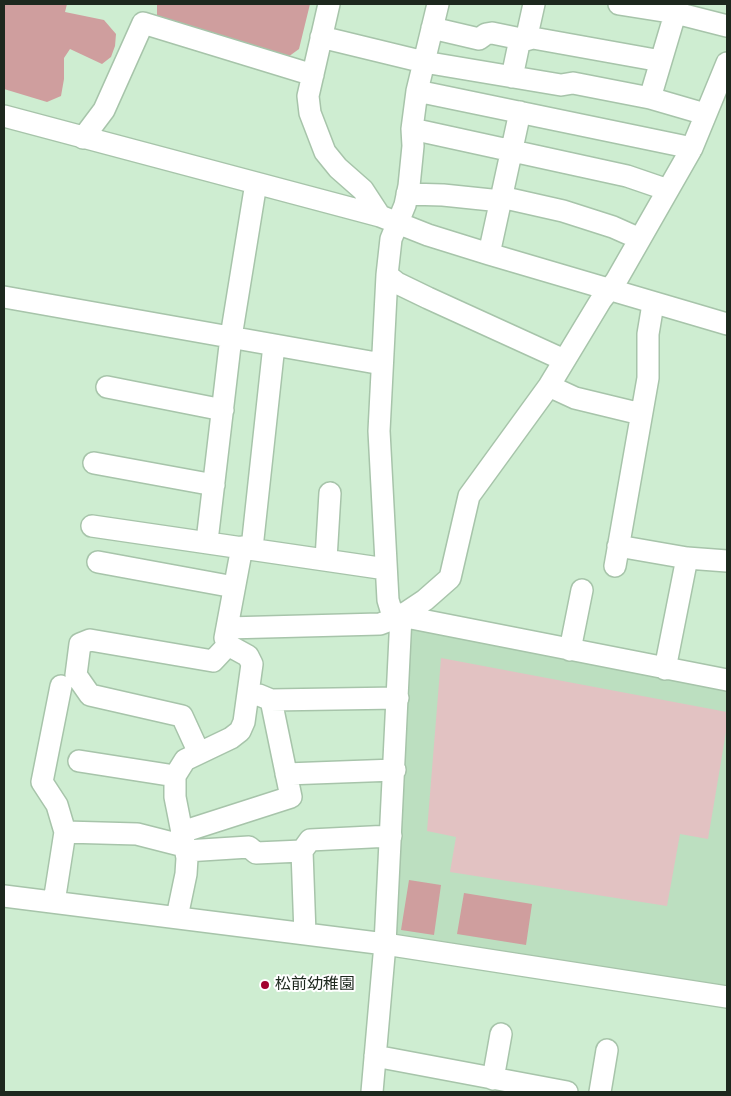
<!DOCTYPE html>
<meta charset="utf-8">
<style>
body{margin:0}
#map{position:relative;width:731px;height:1096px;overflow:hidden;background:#ceedd1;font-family:"Sofia Sans Condensed",sans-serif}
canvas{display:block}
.frame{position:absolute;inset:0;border:5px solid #1d281e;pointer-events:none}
</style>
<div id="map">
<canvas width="731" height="1096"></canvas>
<div class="frame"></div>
</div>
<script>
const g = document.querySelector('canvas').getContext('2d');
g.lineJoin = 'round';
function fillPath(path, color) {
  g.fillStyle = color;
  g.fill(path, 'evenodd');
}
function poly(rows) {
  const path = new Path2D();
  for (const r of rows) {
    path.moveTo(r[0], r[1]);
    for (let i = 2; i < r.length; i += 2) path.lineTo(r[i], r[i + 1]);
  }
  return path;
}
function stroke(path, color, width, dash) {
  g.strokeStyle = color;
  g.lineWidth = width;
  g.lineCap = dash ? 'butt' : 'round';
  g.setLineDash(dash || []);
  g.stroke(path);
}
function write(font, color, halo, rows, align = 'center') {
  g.font = font + ' "Sofia Sans Condensed","Noto Sans JP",sans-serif';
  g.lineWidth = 4;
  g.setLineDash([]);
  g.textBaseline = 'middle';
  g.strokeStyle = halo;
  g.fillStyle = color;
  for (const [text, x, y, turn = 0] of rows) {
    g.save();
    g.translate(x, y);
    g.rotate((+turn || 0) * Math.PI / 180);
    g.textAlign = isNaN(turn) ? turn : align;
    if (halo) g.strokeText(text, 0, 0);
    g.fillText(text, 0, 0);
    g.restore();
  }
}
const built = poly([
 [413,628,727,687,727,991,402,941,395,933,410,631]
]);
const green = poly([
 [441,658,727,712,727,726,708,839,680,834,667,906,450,872,456,837,427,831]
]);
const water = poly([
 [4,4,67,4,65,12,104,20,116,34,115,46,111,57,102,64,70,49,64,58,64,79,61,96,47,102,4,89],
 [157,4,310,4,299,49,288,57,165,23,157,16],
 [409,880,441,885,434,935,401,930],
 [464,893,532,904,526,945,457,934]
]);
const minor = poly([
 [329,4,308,96,310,113,325,152,338,168,363,190,380,216],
 [619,4,676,13,727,26],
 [432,28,479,39,486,34,492,33,526,40,533,38,661,61],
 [321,37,424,62,561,85,573,83,650,98,678,4],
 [526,40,534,4],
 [512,77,520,39],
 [417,91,692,148],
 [650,98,705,114],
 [4,116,380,216,428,235,489,254,727,324],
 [412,129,627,176,668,190],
 [83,138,104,110,143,23,313,75],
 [407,194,443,195,501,201],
 [501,197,563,211,613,227,640,239],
 [489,254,520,112],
 [387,275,397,283,428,298,564,360],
 [4,297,382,364],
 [549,386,575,398,641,414],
 [107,387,223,410],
 [94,463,214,485],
 [92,526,386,569],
 [207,541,231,337,256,183],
 [618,546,687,558,727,561],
 [252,548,274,345],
 [326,559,330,493],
 [98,562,234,587],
 [615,566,648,378,648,334,653,304],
 [401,616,391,610,388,600,379,431,387,275,391,239,405,205,409,186,413,146,412,129,417,91,438,4],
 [227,628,380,624,401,616,425,600,450,578,469,496,549,386,601,300,616,281,692,148,727,63],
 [570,650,582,590],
 [665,669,687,558],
 [259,695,271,700,398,698],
 [199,753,182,716,90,695,76,675,80,644,90,640,213,661,228,645],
 [79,761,175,776],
 [286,774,395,770],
 [65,832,137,834,184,846],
 [182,832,291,797,271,700],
 [186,851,249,847,256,853,302,851,305,934],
 [302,851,310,840,391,836],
 [4,896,385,944,727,997],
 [54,902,65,832,57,805,42,782,61,686],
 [177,917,186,874,187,858,175,797,175,776,185,760,231,738,240,731,244,722,252,664,248,656,228,645,225,638,242,547],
 [375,1056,567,1092],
 [493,1079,501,1034],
 [372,1092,385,944,401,616,727,680],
 [600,1092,607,1050]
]);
const markers = [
 [265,985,5,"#a2022e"]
];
const poiNames = [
 ["松前幼稚園",275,985]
];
fillPath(built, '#bcdfc0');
fillPath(green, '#e2c2c2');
fillPath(water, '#cf9e9e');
stroke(minor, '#a7c4aa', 24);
stroke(minor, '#fff', 21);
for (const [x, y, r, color] of markers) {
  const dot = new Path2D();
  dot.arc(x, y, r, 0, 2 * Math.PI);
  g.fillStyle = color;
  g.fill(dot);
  stroke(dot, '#fff', 2);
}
write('16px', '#1d281e', '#fff', poiNames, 'left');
</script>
